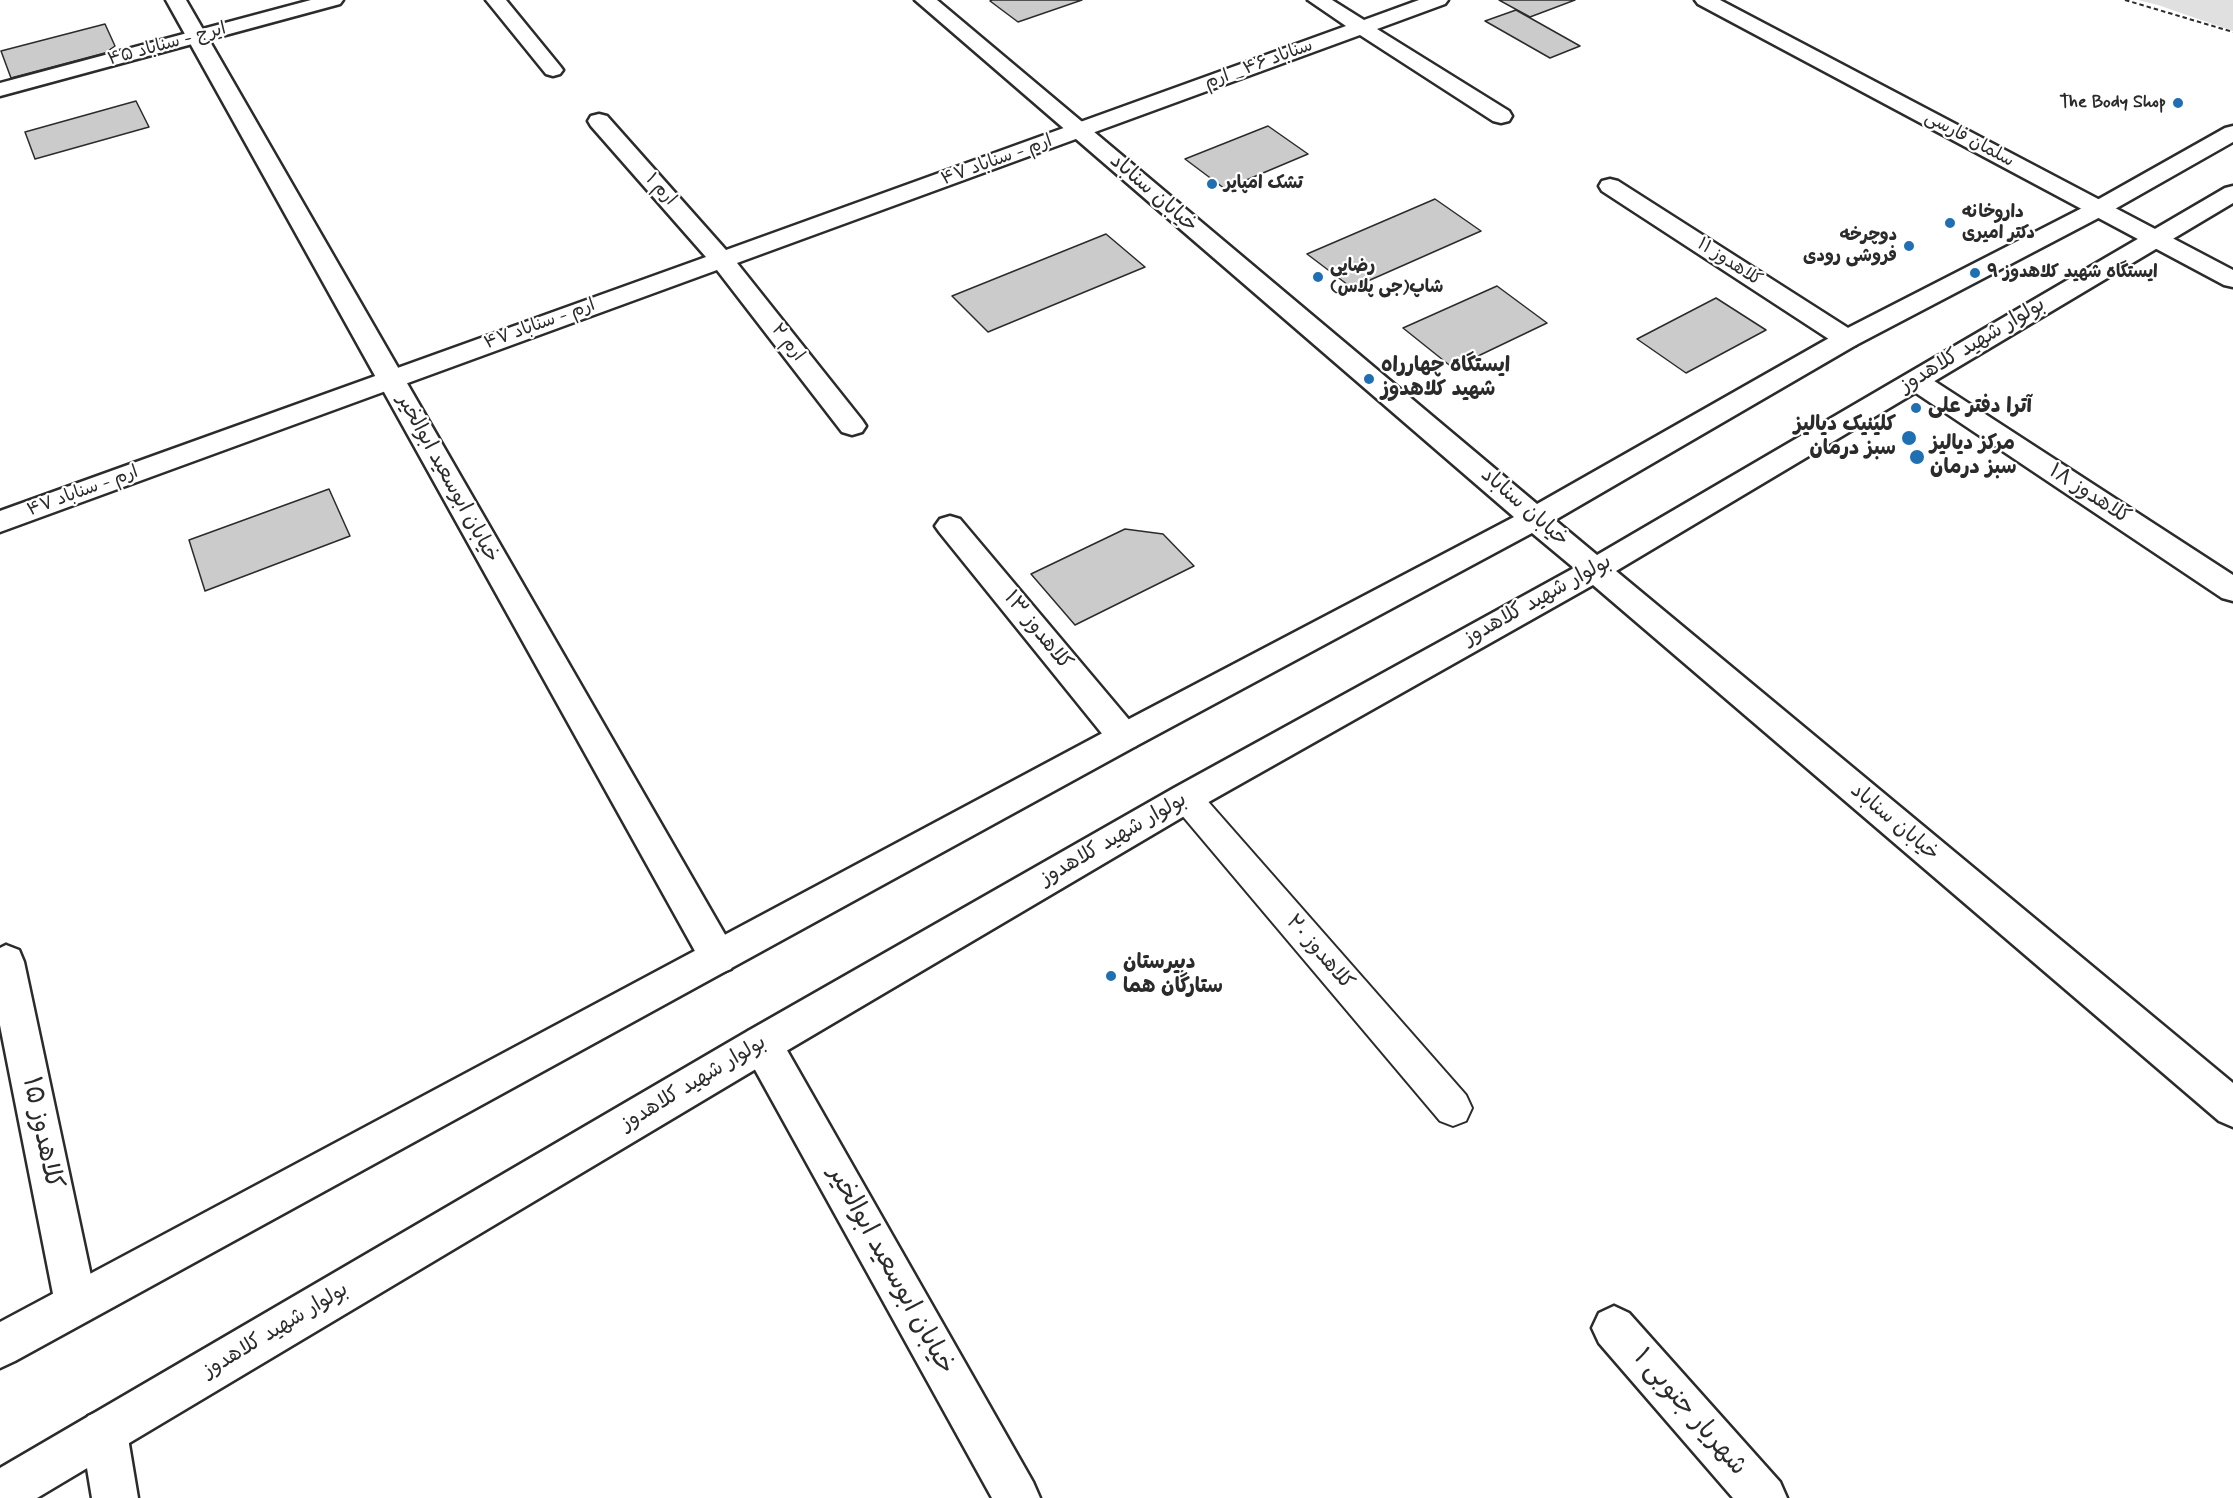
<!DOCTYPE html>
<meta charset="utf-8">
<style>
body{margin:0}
canvas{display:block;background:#fff}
</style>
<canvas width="2233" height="1498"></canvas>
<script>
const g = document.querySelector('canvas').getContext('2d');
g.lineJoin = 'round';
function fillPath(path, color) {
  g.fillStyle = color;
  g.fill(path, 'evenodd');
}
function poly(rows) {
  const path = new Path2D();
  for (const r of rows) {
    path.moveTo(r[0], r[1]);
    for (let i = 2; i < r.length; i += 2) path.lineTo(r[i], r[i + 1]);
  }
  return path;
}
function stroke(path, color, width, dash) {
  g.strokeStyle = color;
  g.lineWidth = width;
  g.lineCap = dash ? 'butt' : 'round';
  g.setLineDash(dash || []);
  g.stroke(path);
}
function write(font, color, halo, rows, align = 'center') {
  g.font = font + ' Mynerve,"Playpen Sans Arabic",sans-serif';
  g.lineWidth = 4.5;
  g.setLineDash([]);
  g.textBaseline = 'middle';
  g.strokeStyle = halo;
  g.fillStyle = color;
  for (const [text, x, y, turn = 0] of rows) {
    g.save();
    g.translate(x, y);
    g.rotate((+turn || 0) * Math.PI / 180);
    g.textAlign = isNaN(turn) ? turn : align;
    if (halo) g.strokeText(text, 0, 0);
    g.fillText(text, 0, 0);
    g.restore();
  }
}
const green = poly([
 [2138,0,2233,0,2233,31,2158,5]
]);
const building = poly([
 [992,0,1082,0,1018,22,990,1,992,0],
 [1499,0,1575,0,1530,17,1499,0],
 [1516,10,1580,46,1550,58,1485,21,1516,10],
 [105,24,115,46,105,53,11,78,1,51,105,24],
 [136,101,149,127,35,159,25,132,136,101],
 [1268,126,1308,154,1225,189,1185,159,1268,126],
 [1435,199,1481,231,1352,288,1307,254,1435,199],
 [1106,234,1145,267,988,332,952,296,1106,234],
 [1497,286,1547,323,1453,368,1403,328,1497,286],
 [1716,298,1766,330,1686,373,1637,339,1716,298],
 [329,489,350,536,205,591,189,540,329,489],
 [1125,529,1163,534,1194,566,1075,625,1031,574,1125,529]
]);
const path = poly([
 [2125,0,2233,32]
]);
const service = poly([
 [1186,785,1197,789,1466,1095,1472,1108,1466,1121,1453,1126,1440,1121,1175,807,1170,798,1175,789,1186,785]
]);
const minor = poly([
 [311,0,343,0,340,4,0,96,0,83,311,0],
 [486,0,506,0,560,66,563,70,560,74,553,76,546,74,486,0],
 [1308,0,1332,0,1364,20,1419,0,1448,0,1445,4,1377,29,1509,111,1512,116,1509,121,1501,123,1493,121,1360,35,737,263,862,420,866,426,862,432,852,435,842,432,717,270,0,532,0,511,706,257,591,126,588,121,591,116,599,114,607,116,726,250,1346,26,1308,0],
 [1610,179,1618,181,1856,333,1860,339,1856,345,1847,347,1838,345,1602,191,1599,186,1602,181,1610,179],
 [1916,372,1925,375,2233,575,2233,601,2222,598,1907,387,1903,381,1907,375,1916,372],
 [950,516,960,519,1136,728,1140,737,1136,746,1124,750,1112,746,940,533,935,526,940,519,950,516],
 [6,945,19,950,24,962,97,1304,91,1319,76,1325,61,1319,55,1304,0,1025,0,948,6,945],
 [1614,1306,1629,1313,1780,1482,1787,1498,1733,1498,1599,1343,1592,1328,1599,1313,1614,1306],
 [104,1409,120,1416,127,1432,138,1498,92,1498,81,1432,88,1416,104,1409]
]);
const tertiary = poly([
 [166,0,186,0,731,945,736,957,731,969,718,974,705,969,166,0],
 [1695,0,1720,0,2233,270,2233,287,2224,285,1698,4,1695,0],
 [762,1026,776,1031,1033,1482,1040,1498,992,1498,748,1057,743,1044,748,1031,762,1026]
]);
const secondary = poly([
 [915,0,937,0,1537,504,1838,333,2090,204,2225,128,2233,126,2233,142,2106,214,1856,345,1555,520,1597,555,2225,188,2233,186,2233,203,1616,571,2233,1083,2233,1127,2219,1121,1593,585,1198,808,776,1057,37,1498,0,1498,0,1468,748,1031,1174,788,1574,568,1532,533,1136,746,15,1361,0,1368,0,1322,1112,728,1514,517,915,0]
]);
const markers = [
 [2178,103,6,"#1f6fb2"],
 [1212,184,6,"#1f6fb2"],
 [1950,223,6,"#1f6fb2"],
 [1909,246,6,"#1f6fb2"],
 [1975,273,6,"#1f6fb2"],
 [1318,277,6,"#1f6fb2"],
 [1369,379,6,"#1f6fb2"],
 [1916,408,6,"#1f6fb2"],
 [1909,438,8,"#1f6fb2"],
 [1917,457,8,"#1f6fb2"],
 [1111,976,6,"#1f6fb2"]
];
const farStreetnames = [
 ["ایرج - سناباد ۴۵",167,45,-15],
 ["سناباد ۴۶_ ارم",1259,65,-20],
 ["سلمان فارسی",1969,140,28],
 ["ارم - سناباد ۴۷",997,161,-20],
 ["ارم ۱",660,190,48],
 ["کلاهدوز ۱۱",1729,263,33],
 ["ارم - سناباد ۴۷",540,325,-20],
 ["ارم ۲",787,343,52],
 ["ارم - سناباد ۴۷",83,492,-20]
];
const farPoinames = [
 ["The Body Shop",2166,103,"right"],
 ["تشک امپایر",1224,184],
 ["داروخانه",1962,213],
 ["دکتر امیرى",1962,234],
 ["دوچرخه",1897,236,"right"],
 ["فروشی رودی",1897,257,"right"],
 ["رضایی",1330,267],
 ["شاپ(جی پلاس)",1330,288],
 ["ایستگاه شهید کلاهدوز ۹",1987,273]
];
const streetNames = [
 ["خیابان سناباد",1153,194,41],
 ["بولوار شهید کلاهدوز",1973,346,-31],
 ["خیابان ابوسعید ابوالخیر",447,479,61],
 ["کلاهدوز ۱۸",2089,495,33],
 ["خیابان سناباد",1524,508,41],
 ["بولوار شهید کلاهدوز",1538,601,-29],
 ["کلاهدوز ۱۳",1037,631,51],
 ["خیابان سناباد",1894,823,40],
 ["بولوار شهید کلاهدوز",1114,840,-30],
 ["کلاهدوز ۲۰",1319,953,49],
 ["بولوار شهید کلاهدوز",694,1084,-31],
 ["بولوار شهید کلاهدوز",276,1331,-31]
];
const poiNames = [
 ["ایستگاه چهارراه",1381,367],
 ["شهید کلاهدوز",1381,391],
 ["آترا دفتر علی",1928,408],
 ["کلینیک دیالیز",1896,426,"right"],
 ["سبز درمان",1896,450,"right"],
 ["مرکز دیالیز",1930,445],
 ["سبز درمان",1930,469],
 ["دبیرستان",1123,964],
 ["ستارگان هما",1123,988]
];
const nearStreetnames = [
 ["کلاهدوز ۱۵",41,1133,78],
 ["خیابان ابوسعید ابوالخیر",890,1271,61],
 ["شهریار جنوبی ۱",1689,1413,49]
];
fillPath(green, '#e0e0e0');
fillPath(building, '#cbcbcb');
stroke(building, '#2b2b2b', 1.5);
stroke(service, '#2b2b2b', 4);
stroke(minor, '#2b2b2b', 5);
stroke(tertiary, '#2b2b2b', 5);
stroke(secondary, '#2b2b2b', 5);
stroke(path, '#2b2b2b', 2, [4.5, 3]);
fillPath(service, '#fff');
fillPath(minor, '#fff');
fillPath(tertiary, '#fff');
fillPath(secondary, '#fff');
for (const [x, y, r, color] of markers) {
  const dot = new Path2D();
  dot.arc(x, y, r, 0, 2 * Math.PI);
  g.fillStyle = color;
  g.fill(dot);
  stroke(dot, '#fff', 2);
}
write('18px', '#2b2b2b', '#fff', farStreetnames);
write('bold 18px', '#2b2b2b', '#fff', farPoinames, 'left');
write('21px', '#2b2b2b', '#fff', streetNames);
write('bold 21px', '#2b2b2b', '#fff', poiNames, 'left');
write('26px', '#2b2b2b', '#fff', nearStreetnames);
</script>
